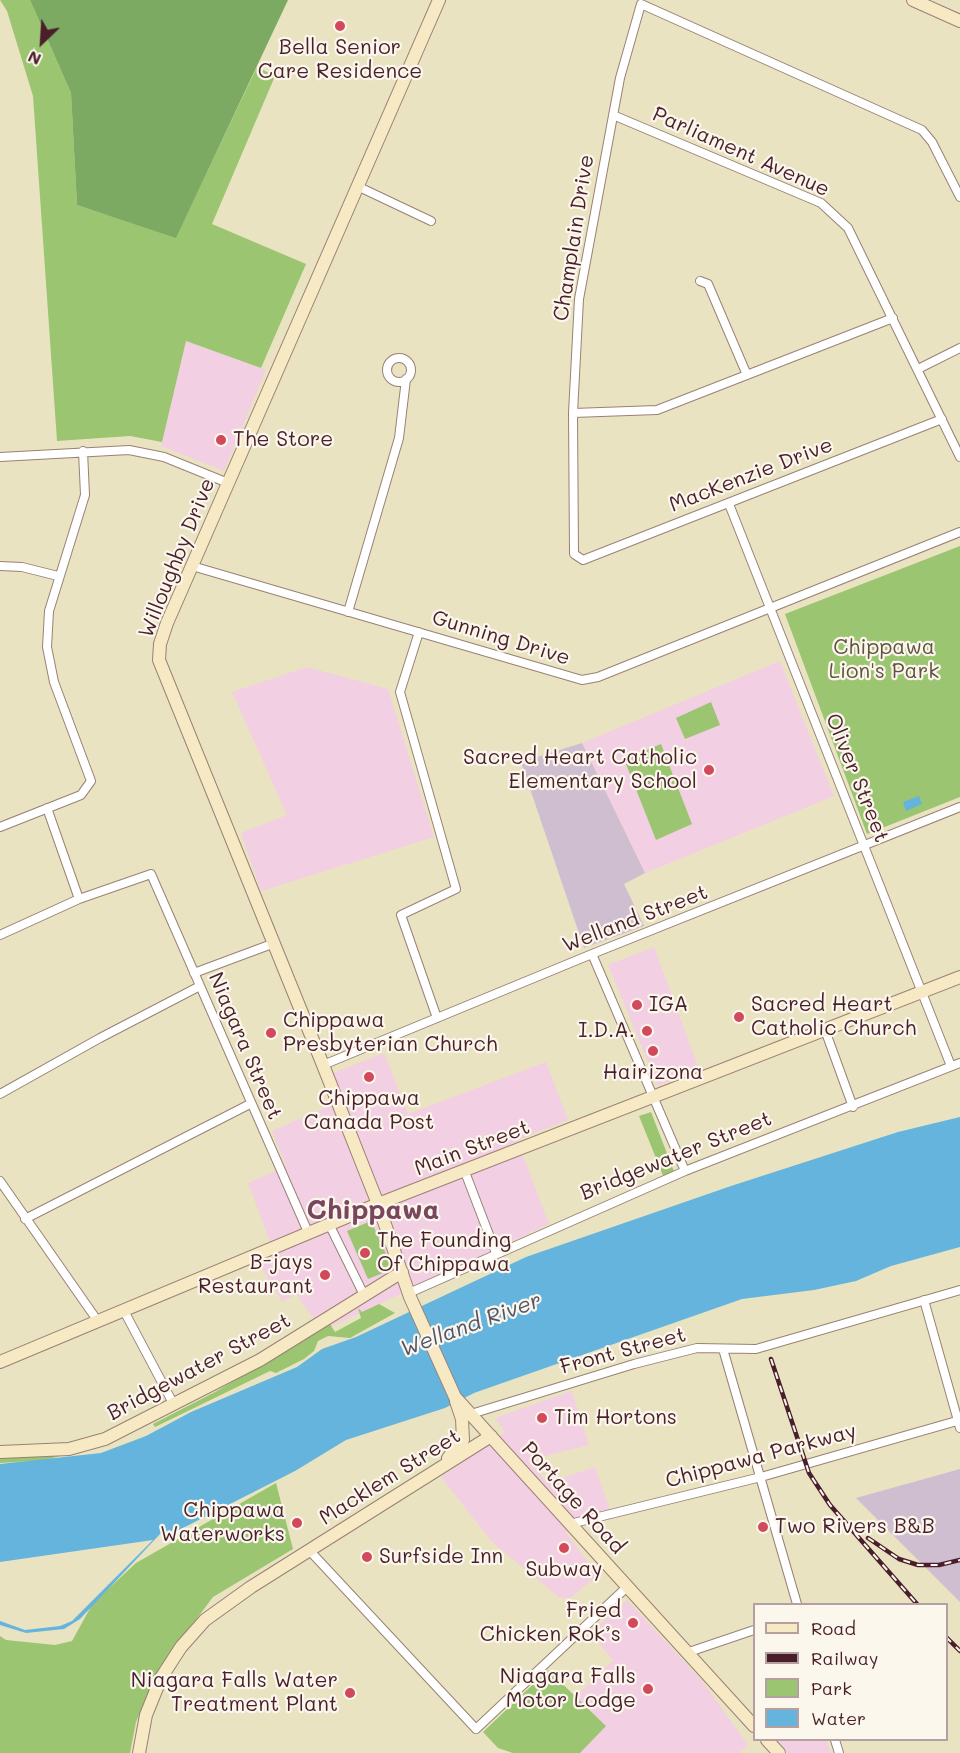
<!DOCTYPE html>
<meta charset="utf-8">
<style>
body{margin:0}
#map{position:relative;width:960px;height:1753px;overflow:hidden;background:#e9e3c2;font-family:Mali,sans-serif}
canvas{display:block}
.legend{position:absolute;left:753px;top:1603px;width:195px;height:138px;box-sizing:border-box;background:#fbf7ec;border:2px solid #b4a19f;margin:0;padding:8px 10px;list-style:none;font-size:18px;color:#4a1f2b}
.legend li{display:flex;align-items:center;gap:12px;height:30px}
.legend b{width:30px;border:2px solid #b4a19f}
.north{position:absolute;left:12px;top:12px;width:60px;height:60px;-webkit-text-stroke:4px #fbf7ec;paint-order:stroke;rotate:205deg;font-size:16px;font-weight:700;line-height:24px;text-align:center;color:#4a1f2b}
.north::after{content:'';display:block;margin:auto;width:21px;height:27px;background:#4a1f2b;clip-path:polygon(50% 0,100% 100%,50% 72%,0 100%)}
</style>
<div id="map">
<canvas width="960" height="1753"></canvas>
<ul class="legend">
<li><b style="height:8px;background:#f6e9c3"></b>Road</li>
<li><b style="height:8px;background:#4a1f2b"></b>Railway</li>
<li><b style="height:16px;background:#9bc571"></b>Park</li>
<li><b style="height:16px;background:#64b4de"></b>Water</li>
</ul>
<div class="north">N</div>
</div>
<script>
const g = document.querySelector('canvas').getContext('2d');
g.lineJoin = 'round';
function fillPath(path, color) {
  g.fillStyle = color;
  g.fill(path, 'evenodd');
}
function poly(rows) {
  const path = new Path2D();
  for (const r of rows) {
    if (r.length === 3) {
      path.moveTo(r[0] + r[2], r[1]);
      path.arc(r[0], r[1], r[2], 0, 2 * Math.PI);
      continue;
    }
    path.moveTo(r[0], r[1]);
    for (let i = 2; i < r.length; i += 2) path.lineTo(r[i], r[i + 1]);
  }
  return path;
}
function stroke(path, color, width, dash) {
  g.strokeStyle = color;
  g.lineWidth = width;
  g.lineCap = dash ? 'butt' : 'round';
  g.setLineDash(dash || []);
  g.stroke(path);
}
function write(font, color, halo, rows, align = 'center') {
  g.font = font + ' Mali,sans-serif';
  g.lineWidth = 4.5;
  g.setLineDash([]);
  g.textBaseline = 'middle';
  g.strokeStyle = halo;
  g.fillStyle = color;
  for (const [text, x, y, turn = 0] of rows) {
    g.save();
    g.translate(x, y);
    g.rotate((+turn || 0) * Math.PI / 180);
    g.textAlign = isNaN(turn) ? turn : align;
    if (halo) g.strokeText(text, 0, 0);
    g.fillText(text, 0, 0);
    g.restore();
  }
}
const built = poly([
 [186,341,266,370,224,471,161,446],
 [780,661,834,796,645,873,582,743],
 [307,667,388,689,434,837,261,891,241,833,287,815,232,692],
 [654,947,699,1069,658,1086,608,965],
 [384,1053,408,1114,546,1062,568,1120,517,1140,549,1224,322,1331,296,1294,282,1302,260,1265,275,1255,248,1183,286,1166,272,1131,344,1100,331,1074],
 [572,1391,589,1445,529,1460,547,1483,595,1467,611,1514,580,1521,566,1533,598,1575,570,1598,560,1598,493,1543,441,1477,505,1432,495,1418],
 [627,1600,702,1681,748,1745,739,1753,577,1753,602,1723,576,1697,613,1660,590,1633],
 [776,1740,826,1740,831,1753,787,1753]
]);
const industrial = poly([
 [582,743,645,873,624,884,644,926,584,948,521,762],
 [960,1469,960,1602,856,1498]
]);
const green = poly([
 [0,0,30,0,71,93,77,205,176,237,257,67,275,76,212,224,306,264,261,368,186,341,162,442,130,436,57,441,33,96,7,11],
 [960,546,960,797,867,834,785,614],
 [711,702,720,725,685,739,676,718],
 [661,744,692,824,656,840,624,759],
 [651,1112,675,1174,664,1178,639,1116],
 [371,1221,393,1269,368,1279,347,1231],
 [379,1304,395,1313,350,1338,328,1336,318,1341,314,1351,304,1359,276,1373,270,1371,155,1427,153,1424,215,1392,330,1324,335,1332,361,1318,358,1308,362,1312],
 [59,1456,47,1460,0,1463,0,1458],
 [276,1483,293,1549,213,1597,159,1669,136,1722,130,1753,0,1753,0,1636,6,1640,55,1645,72,1641,93,1603,136,1563],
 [548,1670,606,1726,580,1753,513,1753,498,1748,483,1732]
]);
const forest = poly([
 [30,0,288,0,176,238,77,205,71,93]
]);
const water = poly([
 [919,796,922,804,906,811,903,802],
 [960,1117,960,1247,891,1266,856,1281,814,1290,742,1299,474,1393,445,1408,346,1440,295,1471,177,1531,162,1532,80,1619,64,1629,26,1633,0,1625,0,1621,25,1630,60,1626,72,1621,153,1540,0,1562,0,1464,101,1453,146,1436,191,1412,297,1367,322,1349,356,1337,526,1257,731,1186,898,1132]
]);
const street = poly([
 [613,115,821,203,848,228,960,457],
 [357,186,431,221],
 [700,281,708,284,747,375],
 [399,370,12],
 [918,369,960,348],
 [573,413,657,410,893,318],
 [942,419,583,560,574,554,573,413,579,299,620,78,641,4,922,130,932,142,960,197],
 [0,457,129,450,164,457,228,483],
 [729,504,951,1066],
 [0,566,22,567,58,576],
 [192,566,582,680,598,677,960,532],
 [348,612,399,438,406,379],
 [419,632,400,692,456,889,401,915,437,1018],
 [47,808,79,899],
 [0,827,81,795,91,781,54,682,47,647,49,611,85,495,83,451],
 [0,935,79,899,151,874,308,1232],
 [592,954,685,1171],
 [194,973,272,944],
 [825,1030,853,1107],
 [323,1065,592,954,960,807],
 [0,1094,100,1038,200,986],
 [465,1172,496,1253],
 [0,1181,97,1320],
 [25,1219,250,1104],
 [329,1224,364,1295],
 [409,1293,685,1171,960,1063],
 [924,1300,960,1428],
 [123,1309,174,1405],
 [723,1349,797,1604],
 [471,1414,634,1364,697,1348,756,1349,960,1290],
 [570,1524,761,1477,960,1420],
 [309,1550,476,1729,628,1586],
 [689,1652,754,1630],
 [835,1740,839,1753]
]);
const secondary = poly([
 [439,0,167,623,160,644,159,660,323,1065,378,1204,410,1297,455,1397,754,1726],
 [913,0,960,21],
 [0,1362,378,1204,960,977],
 [0,1452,69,1449,105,1439,260,1360,402,1272],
 [448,1458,463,1440,462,1419,456,1401],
 [767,1740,779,1753],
 [139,1753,146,1715,161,1678,181,1647,205,1620,251,1587,491,1436]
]);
const rail = poly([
 [771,1359,809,1473,830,1505,917,1604],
 [868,1538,899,1559,918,1565,939,1565,960,1560],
 [946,1637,960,1651]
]);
const markers = [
 [340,26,6,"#d1495b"],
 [221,440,6,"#d1495b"],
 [709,770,6,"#d1495b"],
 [637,1005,6,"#d1495b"],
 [739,1017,6,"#d1495b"],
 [647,1031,6,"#d1495b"],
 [271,1033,6,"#d1495b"],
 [653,1051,6,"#d1495b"],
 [369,1077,6,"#d1495b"],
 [365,1253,6,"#d1495b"],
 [325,1275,6,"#d1495b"],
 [542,1418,6,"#d1495b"],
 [297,1523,6,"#d1495b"],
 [763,1527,6,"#d1495b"],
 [564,1548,6,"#d1495b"],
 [367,1557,6,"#d1495b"],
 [633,1623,6,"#d1495b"],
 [648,1689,6,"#d1495b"],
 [350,1693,6,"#d1495b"]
];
const poiNames = [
 ["Bella Senior",340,48,"center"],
 ["Care Residence",340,72,"center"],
 ["The Store",233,440],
 ["Sacred Heart Catholic",697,758,"right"],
 ["Elementary School",697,782,"right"],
 ["IGA",649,1005],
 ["Sacred Heart",751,1005],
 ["Catholic Church",751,1029],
 ["Chippawa",283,1021],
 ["Presbyterian Church",283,1045],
 ["I.D.A.",635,1031,"right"],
 ["Hairizona",653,1073,"center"],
 ["Chippawa",369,1099,"center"],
 ["Canada Post",369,1123,"center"],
 ["The Founding",377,1241],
 ["Of Chippawa",377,1265],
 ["B-jays",313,1263,"right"],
 ["Restaurant",313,1287,"right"],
 ["Tim Hortons",554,1418],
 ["Chippawa",285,1511,"right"],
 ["Waterworks",285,1535,"right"],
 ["Two Rivers B&B",775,1527],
 ["Surfside Inn",379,1557],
 ["Subway",564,1570,"center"],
 ["Fried",621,1611,"right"],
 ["Chicken Rok’s",621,1635,"right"],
 ["Niagara Falls",636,1677,"right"],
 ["Motor Lodge",636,1701,"right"],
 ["Niagara Falls Water",338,1681,"right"],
 ["Treatment Plant",338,1705,"right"]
];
const streetNames = [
 ["Parliament Avenue",741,152,24],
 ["Champlain Drive",574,238,-81],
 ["MacKenzie Drive",751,475,-21],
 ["Willoughby Drive",177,558,-68],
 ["Gunning Drive",501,638,17],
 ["Oliver Street",857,778,68],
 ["Welland Street",635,919,-21],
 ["Niagara Street",245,1046,67],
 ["Main Street",472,1148,-21],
 ["Bridgewater Street",676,1156,-22],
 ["Front Street",623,1351,-15],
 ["Bridgewater Street",199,1367,-28],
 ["Chippawa Parkway",761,1456,-15],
 ["Macklem Street",390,1477,-32],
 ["Portage Road",573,1498,48]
];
const parkNames = [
 ["Chippawa",884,648],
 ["Lion's Park",884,672]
];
const waterNames = [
 ["Welland River",471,1325,-20]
];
const districtNames = [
 ["Chippawa",373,1211]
];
fillPath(built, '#f2cfe2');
fillPath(industrial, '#cfbdd0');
fillPath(green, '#9bc571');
fillPath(forest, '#7caa63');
fillPath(water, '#64b4de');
stroke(street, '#9a8176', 10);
stroke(secondary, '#9a8176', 14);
stroke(street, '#fff', 8);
stroke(secondary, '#f6e9c3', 12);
stroke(rail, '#4a1f2b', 4.5);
stroke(rail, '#fbf7ec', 2, [7]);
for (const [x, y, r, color] of markers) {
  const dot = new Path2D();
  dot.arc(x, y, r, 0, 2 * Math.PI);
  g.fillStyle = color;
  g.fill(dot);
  stroke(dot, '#fbf7ec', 2);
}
write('21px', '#4a1f2b', '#fbf7ec', poiNames, 'left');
write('21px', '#4a1f2b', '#fbf7ec', streetNames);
write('21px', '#625140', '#fbf7ec', parkNames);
write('italic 22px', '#53536a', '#fbf7ec', waterNames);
write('bold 27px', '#7a465d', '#fbf7ec', districtNames);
</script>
